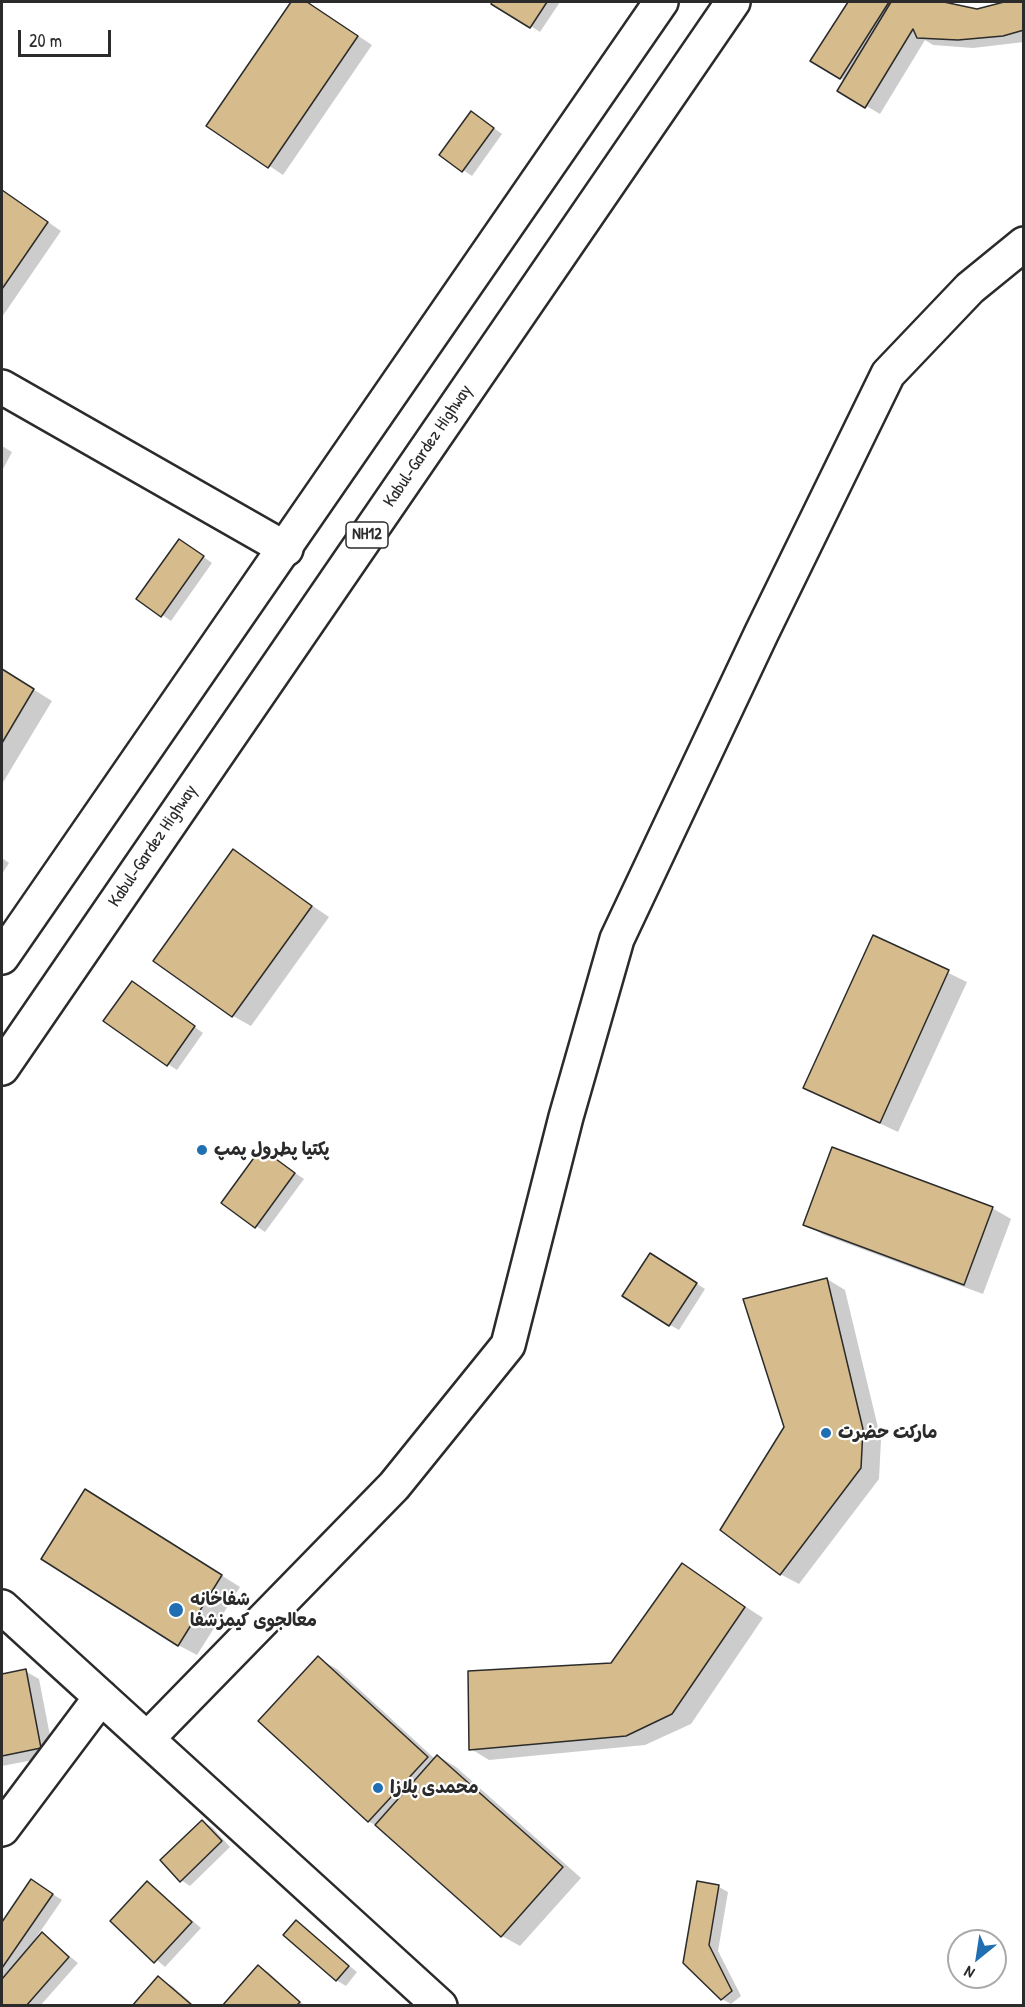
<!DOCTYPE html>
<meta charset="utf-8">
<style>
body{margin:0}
#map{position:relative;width:1025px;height:2007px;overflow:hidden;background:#fff;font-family:"Patrick Hand",sans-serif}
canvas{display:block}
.frame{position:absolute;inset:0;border:3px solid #2b2b2b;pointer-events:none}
.north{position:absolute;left:947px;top:1929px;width:60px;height:60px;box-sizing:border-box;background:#fff;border:2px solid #aaa;border-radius:50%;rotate:210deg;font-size:16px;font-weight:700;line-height:24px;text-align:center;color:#2b2b2b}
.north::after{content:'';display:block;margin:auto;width:21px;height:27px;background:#1f6fb2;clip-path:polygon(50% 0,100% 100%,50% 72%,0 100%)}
.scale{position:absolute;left:18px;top:30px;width:93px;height:27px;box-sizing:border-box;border:3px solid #2b2b2b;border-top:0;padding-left:8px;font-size:18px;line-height:21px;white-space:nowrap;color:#2b2b2b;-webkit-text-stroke:4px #fff;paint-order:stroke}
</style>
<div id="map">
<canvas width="1025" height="2007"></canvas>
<div class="frame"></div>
<div class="north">N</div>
<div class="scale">20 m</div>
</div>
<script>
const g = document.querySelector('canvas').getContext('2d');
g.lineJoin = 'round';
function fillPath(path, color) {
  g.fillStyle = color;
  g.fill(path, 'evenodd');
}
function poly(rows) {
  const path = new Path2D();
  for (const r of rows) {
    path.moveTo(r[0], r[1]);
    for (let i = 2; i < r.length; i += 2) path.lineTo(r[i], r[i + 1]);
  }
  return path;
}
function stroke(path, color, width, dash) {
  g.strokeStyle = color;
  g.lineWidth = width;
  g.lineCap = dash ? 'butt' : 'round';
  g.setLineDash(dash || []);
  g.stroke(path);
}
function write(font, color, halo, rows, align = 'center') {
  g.font = font + ' "Patrick Hand","Playpen Sans Arabic",sans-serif';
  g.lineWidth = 4.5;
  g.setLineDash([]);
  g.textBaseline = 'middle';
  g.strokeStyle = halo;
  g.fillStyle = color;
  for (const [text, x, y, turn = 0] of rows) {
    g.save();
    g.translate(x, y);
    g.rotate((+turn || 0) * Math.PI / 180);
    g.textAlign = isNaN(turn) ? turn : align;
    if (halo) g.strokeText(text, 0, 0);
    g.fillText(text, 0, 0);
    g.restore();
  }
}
const shadow = poly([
 [293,2,307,2,372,45,283,175,208,125],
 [494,2,560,2,540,32],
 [849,2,938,2,977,11,1010,2,1024,2,1024,42,973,48,933,45,925,40,880,114,839,90,845,81,812,60],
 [480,118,502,134,472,176,441,155],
 [2,190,61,231,2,317],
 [2,446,12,452,2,471],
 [188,546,212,563,171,621,138,598],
 [2,670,52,701,2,784],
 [233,851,329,917,251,1026,233,1016],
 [2,858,9,863,2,874],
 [874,937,967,982,898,1132,805,1088],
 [141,988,203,1033,177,1070,168,1064],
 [261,1150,304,1179,265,1232,223,1203],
 [992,1208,1011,1219,983,1294,824,1235,805,1224],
 [660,1260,705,1289,679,1330,670,1325],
 [827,1279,845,1290,881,1440,879,1479,799,1584,780,1574,786,1428],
 [104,1501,240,1587,197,1655,178,1645],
 [682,1565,763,1618,691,1724,645,1745,489,1760,471,1749,612,1664],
 [318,1658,337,1669,435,1759,438,1756,456,1767,581,1878,520,1946,502,1936,384,1830,368,1821],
 [25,1671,39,1679,54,1756,2,1766,2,1675],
 [203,1822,212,1827,230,1847,190,1886,181,1880],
 [32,1881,62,1900,33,1942,35,1943,42,1934,78,1963,40,2006,2,2006,2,1925],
 [148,1883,201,1928,165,1967,112,1921],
 [719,1887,728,1892,718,1951,741,1996,731,2004,722,1999,685,1962],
 [296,1922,357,1972,346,1986,336,1980],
 [259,1967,268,1972,305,2006,224,2006],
 [158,1978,172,1986,195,2006,134,2006]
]);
const building = poly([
 [291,2,307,2,358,36,268,168,206,126,291,2],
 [492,2,547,2,530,28,491,4,492,2],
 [848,2,889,2,840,79,810,61,848,2],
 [891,2,944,2,977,9,1004,2,1024,2,1024,30,1003,36,958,40,917,38,913,29,865,108,837,91,891,2],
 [471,111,494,128,462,172,439,155,471,111],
 [2,190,48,222,2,289,2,190],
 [179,539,204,556,161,617,136,599,179,539],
 [2,669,34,689,2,743,2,669],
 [233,849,312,906,232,1017,153,961,233,849],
 [873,935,949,970,880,1123,803,1088,873,935],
 [132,981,195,1026,167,1066,103,1021,132,981],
 [832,1147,993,1207,964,1285,803,1225,832,1147],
 [261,1148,295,1173,255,1228,221,1203,261,1148],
 [650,1253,697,1283,669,1326,622,1296,650,1253],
 [827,1278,863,1429,861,1468,780,1575,720,1530,784,1427,743,1299,827,1278],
 [85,1489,222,1575,178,1646,41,1559,85,1489],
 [682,1563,745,1607,672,1714,626,1736,469,1750,468,1671,611,1663,682,1563],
 [318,1656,428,1757,368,1822,258,1721,318,1656],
 [26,1669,41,1748,2,1756,2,1674,26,1669],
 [437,1755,563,1867,501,1937,375,1825,437,1755],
 [202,1820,222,1841,180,1882,160,1860,202,1820],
 [31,1879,53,1894,2,1968,2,1922,31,1879],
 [147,1881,192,1922,154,1963,110,1921,147,1881],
 [697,1881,719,1885,709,1945,732,1991,721,2000,683,1963,697,1881],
 [296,1920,349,1966,336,1981,283,1935,296,1920],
 [42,1932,69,1957,26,2006,2,2006,2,1979,42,1932],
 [258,1965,300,2002,296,2006,222,2006,258,1965],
 [158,1976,193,2006,132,2006,158,1976]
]);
const street = poly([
 [2,387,286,549],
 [2,1607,440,2006],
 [147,1739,394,1486,508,1345,566,1117,617,939,762,632,888,374,970,288,1024,244],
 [2,1829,101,1697]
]);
const highway = poly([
 [2,957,661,2],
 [2,1068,733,2]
]);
const markers = [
 [202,1150,6,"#1f6fb2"],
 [826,1433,6,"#1f6fb2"],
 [176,1610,8,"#1f6fb2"],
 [378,1788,6,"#1f6fb2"]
];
const shields = [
 [367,535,42]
];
const shieldNames = [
 ["NH12",367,535]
];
const streetNames = [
 ["Kabul-Gardez Highway",428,446,-56],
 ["Kabul-Gardez Highway",153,846,-56]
];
const poiNames = [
 ["پکتیا پطرول پمپ",214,1150],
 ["مارکت حضرت",838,1433],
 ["شفاخانه",190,1600],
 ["معالجوی کیمزشفا",190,1621],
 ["محمدی پلازا",390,1788]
];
fillPath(shadow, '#0003');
fillPath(building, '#d6bc8c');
stroke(building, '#2b2b2b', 1.5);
stroke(street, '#2b2b2b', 38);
stroke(highway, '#2b2b2b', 38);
stroke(street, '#fff', 33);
stroke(highway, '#fff', 33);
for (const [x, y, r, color] of markers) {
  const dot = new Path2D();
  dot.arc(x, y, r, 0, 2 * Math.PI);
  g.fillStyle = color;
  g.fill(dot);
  stroke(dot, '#fff', 2);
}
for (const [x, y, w] of shields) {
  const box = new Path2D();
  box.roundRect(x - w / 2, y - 13, w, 26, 4.5);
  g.fillStyle = '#fff';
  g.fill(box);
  stroke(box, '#2b2b2b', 1.5);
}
write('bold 16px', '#2b2b2b', null, shieldNames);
write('18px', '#2b2b2b', '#fff', streetNames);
write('bold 18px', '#2b2b2b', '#fff', poiNames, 'left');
</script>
